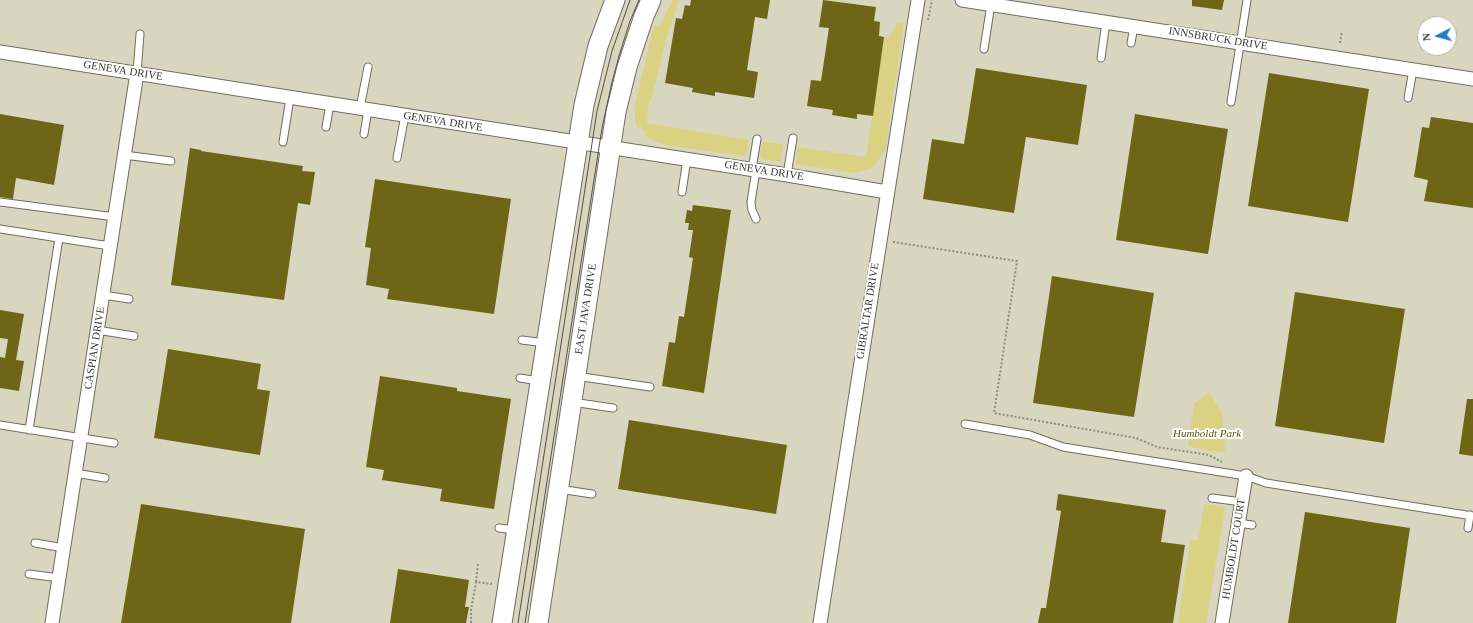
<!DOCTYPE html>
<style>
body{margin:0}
#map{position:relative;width:1473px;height:623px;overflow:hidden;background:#e2e0d0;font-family:Georgia,serif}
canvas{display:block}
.north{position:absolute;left:1417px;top:16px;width:40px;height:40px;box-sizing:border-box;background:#fff;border:1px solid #b0b0ad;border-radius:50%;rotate:264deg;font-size:11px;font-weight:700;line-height:16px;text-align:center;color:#393932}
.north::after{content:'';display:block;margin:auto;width:14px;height:18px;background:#2978c7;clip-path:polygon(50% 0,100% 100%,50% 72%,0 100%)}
</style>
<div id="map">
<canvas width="1473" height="623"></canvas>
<div class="north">N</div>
</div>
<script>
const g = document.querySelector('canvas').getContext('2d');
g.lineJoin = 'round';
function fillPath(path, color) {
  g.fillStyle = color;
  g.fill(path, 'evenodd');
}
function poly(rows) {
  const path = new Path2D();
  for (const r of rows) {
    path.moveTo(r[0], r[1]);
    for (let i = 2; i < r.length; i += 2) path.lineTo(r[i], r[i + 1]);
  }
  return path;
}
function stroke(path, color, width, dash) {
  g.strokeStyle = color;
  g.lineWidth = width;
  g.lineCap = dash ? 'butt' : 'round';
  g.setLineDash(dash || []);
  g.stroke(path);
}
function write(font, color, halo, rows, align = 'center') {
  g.font = font + ' Georgia,serif';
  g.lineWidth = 4;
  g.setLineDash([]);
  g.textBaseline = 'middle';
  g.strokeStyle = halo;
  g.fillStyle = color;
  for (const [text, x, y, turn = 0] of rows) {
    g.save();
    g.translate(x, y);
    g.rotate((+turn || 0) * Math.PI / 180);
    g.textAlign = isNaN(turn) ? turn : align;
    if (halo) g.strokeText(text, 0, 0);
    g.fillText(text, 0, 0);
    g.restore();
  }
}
const built = poly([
 [0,0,1473,0,1473,623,0,623],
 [1425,24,1449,24,1449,48,1425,48]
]);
const green = poly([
 [673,0,679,0,665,43,652,98,649,100,647,123,749,140,747,152,744,156,671,146,653,141,644,135,646,133,640,127,638,129,635,122,635,105,654,25,659,26],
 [904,23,885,151,872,168,854,173,796,164,798,147,866,157,884,37,890,37,896,24],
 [763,142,782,144,783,146,780,162,761,159,760,154,762,143],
 [1209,392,1222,414,1225,452,1210,451,1188,446,1194,404],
 [1204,504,1225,507,1206,623,1178,623,1190,542,1191,540,1198,541]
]);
const building = poly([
 [691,0,770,0,767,19,755,17,747,70,758,72,754,98,715,92,715,96,692,92,693,88,665,83,676,18,682,19,685,5,690,6],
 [823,0,876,7,874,21,880,22,879,36,884,37,873,116,857,114,857,119,832,115,833,110,807,106,811,80,821,81,829,28,819,27],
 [1192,0,1224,0,1222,10,1192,6],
 [976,68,1087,85,1078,145,1026,137,1014,213,923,199,932,139,964,144],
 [1269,73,1369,89,1348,222,1248,206],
 [0,114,64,125,54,185,16,178,13,199,0,197],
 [1135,114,1228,129,1208,254,1116,240],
 [1431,117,1473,123,1473,208,1424,201,1428,180,1414,177,1422,127,1429,128],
 [190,148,201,150,201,151,303,166,302,171,315,172,310,205,298,203,284,300,171,285],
 [375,179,511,199,494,314,387,299,389,289,366,285,371,248,365,247],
 [693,205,731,210,704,393,662,386,669,342,675,343,679,316,684,317,693,258,689,257,693,230,688,230,689,223,685,223,687,210,692,211],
 [1052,276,1154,293,1134,417,1033,403],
 [1295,292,1405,309,1384,443,1275,426],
 [0,310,24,314,16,360,24,361,19,391,0,388,0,357,5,358,8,339,0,338],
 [168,349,261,364,257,389,270,391,260,455,154,438],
 [380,376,457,388,457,391,511,399,494,509,440,501,442,489,382,480,384,470,366,467],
 [1467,399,1473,399,1473,456,1459,454],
 [629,420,787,445,776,514,618,489],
 [1058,494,1166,510,1161,542,1185,545,1173,623,1038,623,1041,608,1046,608,1061,511,1056,510],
 [141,504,305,529,291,623,121,623],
 [1305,512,1410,528,1396,623,1288,623],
 [398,569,469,580,465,607,469,607,466,623,390,623]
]);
const path = poly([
 [928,20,932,0],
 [1340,43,1342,31],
 [893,242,1017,261,994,413,1136,438,1157,447,1209,455,1222,462],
 [476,582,478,564],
 [471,623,471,610,476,582,492,584]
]);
const lane = poly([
 [1131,43,1134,26],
 [984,49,991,4],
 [1101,58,1106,22],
 [137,73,140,34],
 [1408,98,1413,70],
 [1231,102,1247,0],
 [360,108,368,67],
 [326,127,330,104],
 [364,134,368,110],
 [283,142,290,98],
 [124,155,171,161],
 [397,158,405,115],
 [752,169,757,139],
 [787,175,793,138],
 [682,192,687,159],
 [0,202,115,217],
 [756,219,752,210,751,202,756,170],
 [0,229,110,246],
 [103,295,129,299],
 [97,330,134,336],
 [522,340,545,343],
 [576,376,650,387],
 [520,378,539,381],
 [572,402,613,408],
 [965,424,1030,435,1063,447,1246,476,1266,483,1473,516],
 [0,425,114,443],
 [29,430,59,238],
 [75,473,105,478],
 [559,489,592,494],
 [1212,498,1242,502],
 [1238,523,1252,525],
 [499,528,515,530],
 [1468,528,1470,515],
 [35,543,64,548],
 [29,574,59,578]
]);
const street = poly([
 [962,0,1473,79],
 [0,52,787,175,887,192],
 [52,623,137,73],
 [820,623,918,0],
 [1222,623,1246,476]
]);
const secondary = poly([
 [502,623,584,105,598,46,615,0],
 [538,623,616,112,627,67,644,16,651,0]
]);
const tram = poly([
 [518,623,597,111,612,51,630,0],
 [525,623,602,128,612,82,619,56,630,21,639,0]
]);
const streetNames = [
 ["INNSBRUCK DRIVE",1218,39,9],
 ["GENEVA DRIVE",123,71,9],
 ["GENEVA DRIVE",443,122,9],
 ["GENEVA DRIVE",764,171,9],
 ["EAST JAVA DRIVE",586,309,-81],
 ["GIBRALTAR DRIVE",868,311,-81],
 ["CASPIAN DRIVE",95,348,-81],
 ["HUMBOLDT COURT",1234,549,-81]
];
const parkNames = [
 ["Humboldt Park",1207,434]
];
fillPath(built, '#d9d6bf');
fillPath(green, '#dbd182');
fillPath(building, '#6f6517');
stroke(lane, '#6f6d5f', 9);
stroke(street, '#6f6d5f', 15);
stroke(secondary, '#6f6d5f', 21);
stroke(path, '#8d8c81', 2, [2, 2]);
stroke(lane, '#fff', 7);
stroke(street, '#fff', 13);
stroke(secondary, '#fff', 19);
stroke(tram, '#52524a', 1);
write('11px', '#393932', '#fff', streetNames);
write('italic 11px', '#5e5507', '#fff', parkNames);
</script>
